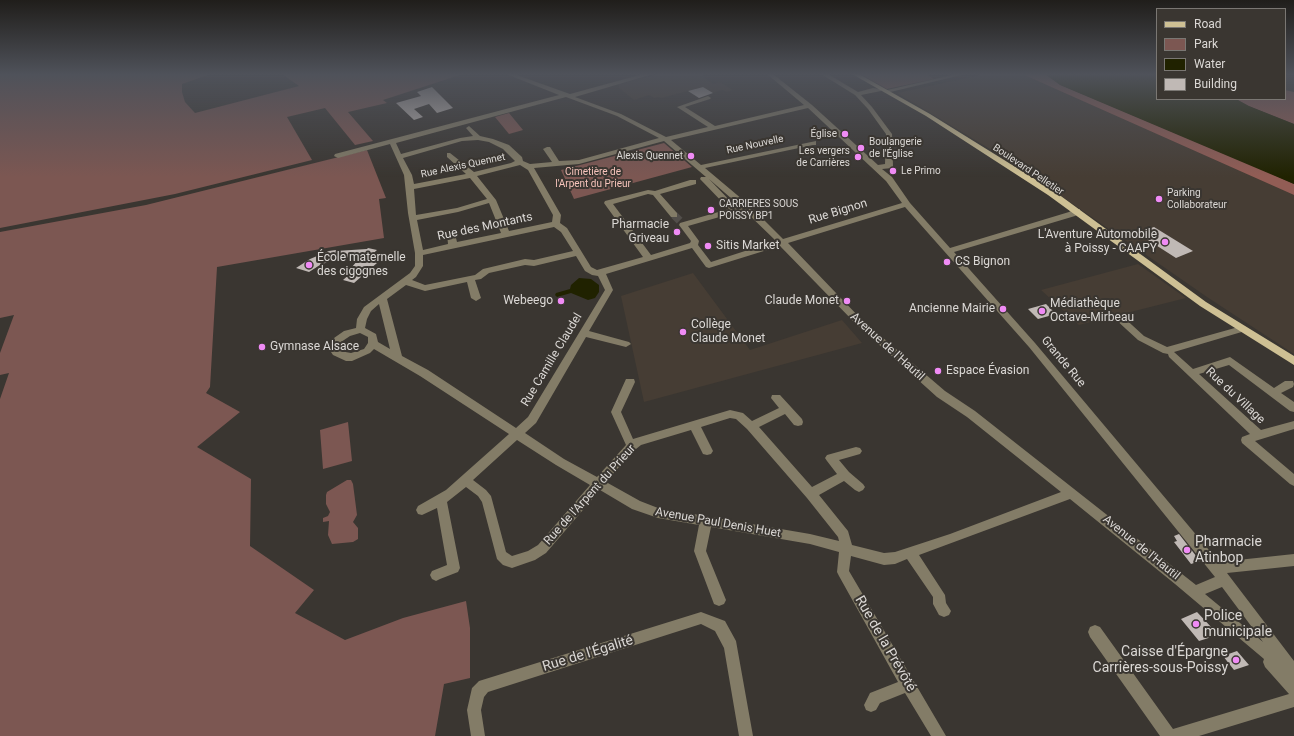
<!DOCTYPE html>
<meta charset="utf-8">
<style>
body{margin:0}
#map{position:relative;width:1294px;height:736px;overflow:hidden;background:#3a3631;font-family:Roboto,sans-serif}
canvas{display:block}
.legend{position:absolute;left:1156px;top:8px;width:130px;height:92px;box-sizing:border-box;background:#3a3631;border:1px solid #7a7773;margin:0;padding:5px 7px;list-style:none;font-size:12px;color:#dbd8d5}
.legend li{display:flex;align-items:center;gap:8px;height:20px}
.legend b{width:20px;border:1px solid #7a7773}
</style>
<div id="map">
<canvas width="1294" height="736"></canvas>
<ul class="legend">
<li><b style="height:5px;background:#cec094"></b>Road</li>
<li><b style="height:11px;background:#7c5752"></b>Park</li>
<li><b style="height:11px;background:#202200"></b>Water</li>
<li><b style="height:11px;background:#c0b9b5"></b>Building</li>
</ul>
</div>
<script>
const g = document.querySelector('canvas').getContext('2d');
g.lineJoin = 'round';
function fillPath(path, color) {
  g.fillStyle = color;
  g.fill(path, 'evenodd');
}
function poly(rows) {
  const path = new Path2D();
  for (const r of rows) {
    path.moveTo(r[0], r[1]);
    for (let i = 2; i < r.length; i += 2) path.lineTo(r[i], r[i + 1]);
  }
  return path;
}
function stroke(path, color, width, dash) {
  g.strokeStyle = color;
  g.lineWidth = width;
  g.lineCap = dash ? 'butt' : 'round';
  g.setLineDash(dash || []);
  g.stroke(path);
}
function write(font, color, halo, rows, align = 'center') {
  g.font = font + ' Roboto,sans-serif';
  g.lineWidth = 4;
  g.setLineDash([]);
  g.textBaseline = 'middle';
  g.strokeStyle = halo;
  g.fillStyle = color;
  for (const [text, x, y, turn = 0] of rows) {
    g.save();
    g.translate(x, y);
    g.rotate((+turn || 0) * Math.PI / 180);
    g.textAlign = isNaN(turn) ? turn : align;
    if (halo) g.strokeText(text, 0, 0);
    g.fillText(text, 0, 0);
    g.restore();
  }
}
const built = poly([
 [659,74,702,74,704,75,702,76,713,84,720,82,733,90,727,92,722,90,713,93,703,87,661,98,659,97,654,98,649,95,634,100,619,88,619,84],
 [984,74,1022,74,1294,195,1294,354,1207,297,1015,164,897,93],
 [1138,264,1186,298,1079,325,1041,290],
 [693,273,750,350,842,320,862,343,644,402,621,296]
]);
const green = poly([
 [0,74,211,74,182,84,182,92,185,102,195,113,299,86,282,74,463,74,383,100,387,103,348,112,373,141,355,145,325,108,287,117,312,160,175,194,0,228],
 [860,74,926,74,934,79,887,89],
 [509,113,523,130,509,134,495,117],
 [664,143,692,167,574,199,561,170],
 [367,150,386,198,379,199,384,238,217,267,210,387,206,393,240,412,197,447,251,479,250,546,314,590,295,613,345,640,403,618,466,601,470,628,470,678,444,684,435,736,0,736,0,399,9,373,0,375,0,353,14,315,0,318,0,232,146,205],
 [348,422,352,461,323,469,320,430],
 [347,480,351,480,353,484,357,515,353,522,358,528,358,539,353,542,332,544,328,535,329,521,323,522,323,518,328,516,330,512,326,504,326,495,327,492]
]);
const forest = poly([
 [1022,74,1045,74,1061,85,1263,170,1294,184,1294,195],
 [1285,90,1294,92,1294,124,1248,106,1236,99,1285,99]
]);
const water = poly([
 [1045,74,1157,74,1157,99,1236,99,1249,106,1294,124,1294,184,1060,85],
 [579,278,591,279,599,285,599,292,595,298,588,300,571,293,557,297,555,295,556,293,570,289,571,285]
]);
const building = poly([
 [432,87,453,108,437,113,429,104,414,109,423,117,414,120,396,103,421,96,417,92],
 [703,87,713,93,699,98,688,91],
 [1154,227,1193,251,1176,258,1137,233],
 [368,248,377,250,367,259,377,263,354,283,343,280,359,266,354,270,352,267,362,255,333,260,320,265,309,272,296,268,310,259,329,251,336,250,336,251,367,249],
 [1046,304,1056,314,1038,319,1028,309],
 [1179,534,1200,561,1191,564,1174,542,1177,541,1174,536],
 [1197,612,1213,629,1218,635,1199,641,1181,619],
 [1237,651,1249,665,1234,670,1223,656]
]);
const minorTunnel = poly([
 [674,215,681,222]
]);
const minor = poly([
 [506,74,514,74,570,94,643,74,651,74,650,75,575,97,621,114,666,137,708,127,677,107,708,96,711,98,710,99,685,107,715,126,804,105,767,74,773,74,812,105,878,165,885,164,886,134,868,109,855,95,821,74,828,74,858,92,873,88,881,89,881,91,861,95,872,107,892,134,893,166,892,168,882,169,892,177,910,203,950,248,1069,212,1074,209,1080,209,1080,213,1075,216,954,252,1035,343,1219,562,1294,554,1294,566,1227,573,1294,661,1294,707,1199,736,1160,736,1090,637,1088,632,1090,627,1095,625,1100,627,1173,729,1289,694,1265,667,1263,662,1264,659,1175,584,1070,499,919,555,945,595,946,603,951,611,949,615,944,617,939,615,933,604,933,597,907,559,895,564,884,565,851,556,849,571,946,736,931,736,905,693,880,703,876,710,871,712,866,710,864,705,870,693,898,682,839,576,837,572,839,552,810,544,711,527,706,551,726,600,724,604,719,606,714,604,694,551,699,525,658,518,632,509,600,490,546,553,535,560,512,568,503,565,497,559,482,502,478,496,466,487,447,502,460,568,458,572,440,579,436,581,432,579,430,575,432,571,447,565,437,508,422,515,418,514,416,510,418,506,446,490,509,434,420,376,374,349,370,353,352,361,346,361,333,355,329,349,334,338,344,331,356,328,357,319,364,307,410,273,415,266,415,253,408,213,404,175,390,144,338,158,334,156,335,154,559,95,506,74],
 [566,97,617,116,659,138,579,160,559,161,550,147,547,147,543,149,552,162,530,164,523,161,522,157,509,145,493,139,480,136,469,126,466,128,473,136,460,138,401,154,396,143,566,97],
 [808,108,886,181,902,203,783,239,749,205,705,168,813,145,816,145,816,141,701,165,671,140,808,108],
 [478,140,489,142,503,149,515,161,511,163,474,172,450,153,447,153,447,157,466,174,414,184,412,175,403,158,462,141,478,140],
 [664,141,706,177,701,177,700,179,729,209,680,223,679,225,691,241,690,243,651,255,613,204,648,194,653,195,671,217,677,217,677,213,660,194,696,184,696,180,690,180,655,191,648,190,605,201,604,203,643,257,597,270,591,267,567,228,560,223,561,215,534,168,579,164,664,141],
 [520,165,528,170,553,215,552,222,509,231,496,200,477,176,520,165],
 [470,178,487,199,457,208,416,215,414,189,470,178],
 [709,179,740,206,736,207,709,179],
 [489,203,501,233,457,242,455,234,451,232,447,234,448,244,423,250,417,220,458,212,489,203],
 [905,207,1029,347,1215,577,1196,585,975,411,945,391,861,319,788,243,905,207],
 [744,210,776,241,711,262,698,245,699,241,688,226,744,210],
 [554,227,561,232,573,251,534,260,525,259,483,269,475,275,425,285,412,280,416,277,423,266,423,255,554,227],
 [780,246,855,323,937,397,967,417,1061,492,950,534,895,552,884,553,852,545,848,531,819,495,844,481,855,490,859,492,863,490,865,487,863,484,849,472,839,460,860,454,862,451,860,448,856,447,827,455,825,458,827,461,837,474,812,487,759,427,785,414,794,425,798,426,802,425,803,422,802,419,780,395,772,395,771,398,779,408,752,421,743,413,730,410,633,439,621,412,635,382,634,379,626,379,611,412,626,445,597,477,564,459,525,433,536,423,586,337,626,347,631,344,629,342,589,331,613,290,606,274,692,248,706,267,709,268,780,246],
 [576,256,585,271,592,275,598,276,605,290,528,417,516,428,428,370,402,356,387,299,406,285,425,291,467,282,471,298,476,301,481,298,475,280,481,279,489,273,525,265,534,266,576,256],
 [379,304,390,349,378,342,376,334,365,328,367,319,371,311,379,304],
 [360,333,368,337,368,343,364,349,351,353,340,351,341,342,350,336,360,333],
 [730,418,736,419,747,429,807,498,838,537,839,541,810,534,658,508,640,501,606,482,631,453,641,445,691,430,703,454,707,455,711,454,713,451,701,427,730,418],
 [517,440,556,465,590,485,538,545,528,551,512,556,506,552,491,496,486,490,473,480,517,440],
 [1222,587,1263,642,1205,594,1222,587],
 [956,74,966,74,886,93,883,91,956,74],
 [1117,313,1120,314,1144,336,1167,347,1242,326,1245,327,1247,329,1245,331,1174,352,1193,369,1230,357,1274,388,1285,381,1293,381,1294,384,1293,387,1281,393,1294,402,1294,412,1290,411,1229,365,1199,374,1261,430,1294,421,1294,429,1255,441,1294,474,1294,486,1290,484,1242,443,1241,440,1242,437,1250,434,1169,357,1168,354,1163,353,1138,340,1114,318,1112,316,1114,314,1117,313],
 [701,612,725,621,736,641,753,736,739,736,724,648,715,631,701,624,488,692,484,697,481,710,485,736,471,736,467,710,472,688,479,681,701,612]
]);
const major = poly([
 [852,74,859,74,930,114,1054,191,1206,302,1294,356,1294,365,1200,306,1048,195,926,116,852,74]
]);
const markers = [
 [845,134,4,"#f08bf5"],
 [861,148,4,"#f08bf5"],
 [691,156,4,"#f08bf5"],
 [858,157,4,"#f08bf5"],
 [893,171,4,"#f08bf5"],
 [1159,199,4,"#f08bf5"],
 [711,210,4,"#f08bf5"],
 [677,232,4,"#f08bf5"],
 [1165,242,4,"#f08bf5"],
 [708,246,4,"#f08bf5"],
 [947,262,4,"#f08bf5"],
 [309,265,4,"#f08bf5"],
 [561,301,4,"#f08bf5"],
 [847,301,4,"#f08bf5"],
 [1003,309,4,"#f08bf5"],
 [1042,311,4,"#f08bf5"],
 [683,332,4,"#f08bf5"],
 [262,347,4,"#f08bf5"],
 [938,371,4,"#f08bf5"],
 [1187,550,4,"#f08bf5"],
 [1196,624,4,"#f08bf5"],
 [1236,660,4,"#f08bf5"]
];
const farPoinames = [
 ["Église",837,134,"right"],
 ["Boulangerie",869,142],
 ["de l'Église",869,154],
 ["Les vergers",850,151,"right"],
 ["de Carrières",850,163,"right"],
 ["Alexis Quennet",683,156,"right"],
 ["Le Primo",901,171],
 ["Parking",1167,193],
 ["Collaborateur",1167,205],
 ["CARRIERES SOUS",719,204],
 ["POISSY BP1",719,216]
];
const farStreetnames = [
 ["Rue Nouvelle",755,145,-12],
 ["Rue Alexis Quennet",463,166,-12],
 ["Boulevard Pelletier",1028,170,34]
];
const farParknames = [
 ["Cimetière de",593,172],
 ["l'Arpent du Prieur",593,184]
];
const streetNames = [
 ["Rue Bignon",838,212,-17],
 ["Rue des Montants",485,227,-12],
 ["Avenue de l'Hautil",887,347,42],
 ["Rue Camille Claudel",552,360,-59],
 ["Grande Rue",1063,362,50],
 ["Rue du Village",1235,396,43],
 ["Rue de l'Arpent du Prieur",590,495,-48],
 ["Avenue Paul Denis Huet",718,523,10],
 ["Avenue de l'Hautil",1141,548,39]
];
const poiNames = [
 ["Pharmacie",669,225,"right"],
 ["Griveau",669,239,"right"],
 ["L'Aventure Automobile",1157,235,"right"],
 ["à Poissy - CAAPY",1157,249,"right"],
 ["Sitis Market",716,246],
 ["École maternelle",317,258],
 ["des cigognes",317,272],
 ["CS Bignon",955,262],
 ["Webeego",553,301,"right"],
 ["Claude Monet",839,301,"right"],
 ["Médiathèque",1050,304],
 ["Octave-Mirbeau",1050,318],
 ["Ancienne Mairie",995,309,"right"],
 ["Collège",691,325],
 ["Claude Monet",691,339],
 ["Gymnase Alsace",270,347],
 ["Espace Évasion",946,371]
];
const nearPoinames = [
 ["Pharmacie",1195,542],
 ["Atinbop",1195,558],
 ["Police",1204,616],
 ["municipale",1204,632],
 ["Caisse d'Épargne",1228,652,"right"],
 ["Carrières-sous-Poissy",1228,668,"right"]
];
const nearStreetnames = [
 ["Rue de la Prévôté",885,644,60],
 ["Rue de l'Égalité",588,654,-17]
];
fillPath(built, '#463d34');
fillPath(green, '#7c5752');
fillPath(forest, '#925d55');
fillPath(water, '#202200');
fillPath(building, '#c0b9b5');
stroke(minorTunnel, '#524e4a', 8, [8, 4.5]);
fillPath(minor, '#837c67');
fillPath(major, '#cec094');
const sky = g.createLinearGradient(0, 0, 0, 177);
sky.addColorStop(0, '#201e1b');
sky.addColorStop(0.42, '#4f525a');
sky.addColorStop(1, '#4f525a00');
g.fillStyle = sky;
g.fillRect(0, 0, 1294, 177);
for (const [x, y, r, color] of markers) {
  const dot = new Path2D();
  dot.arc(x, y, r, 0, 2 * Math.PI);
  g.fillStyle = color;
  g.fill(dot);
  stroke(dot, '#3a3631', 1.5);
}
write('10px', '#dbd8d5', '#3a3631', farPoinames, 'left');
write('10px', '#dbd8d5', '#3a3631', farStreetnames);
write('10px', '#f7c4bb', '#3a3631', farParknames);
write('12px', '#dbd8d5', '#3a3631', streetNames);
write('12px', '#dbd8d5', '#3a3631', poiNames, 'left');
write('14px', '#dbd8d5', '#3a3631', nearPoinames, 'left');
write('14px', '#dbd8d5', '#3a3631', nearStreetnames);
</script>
